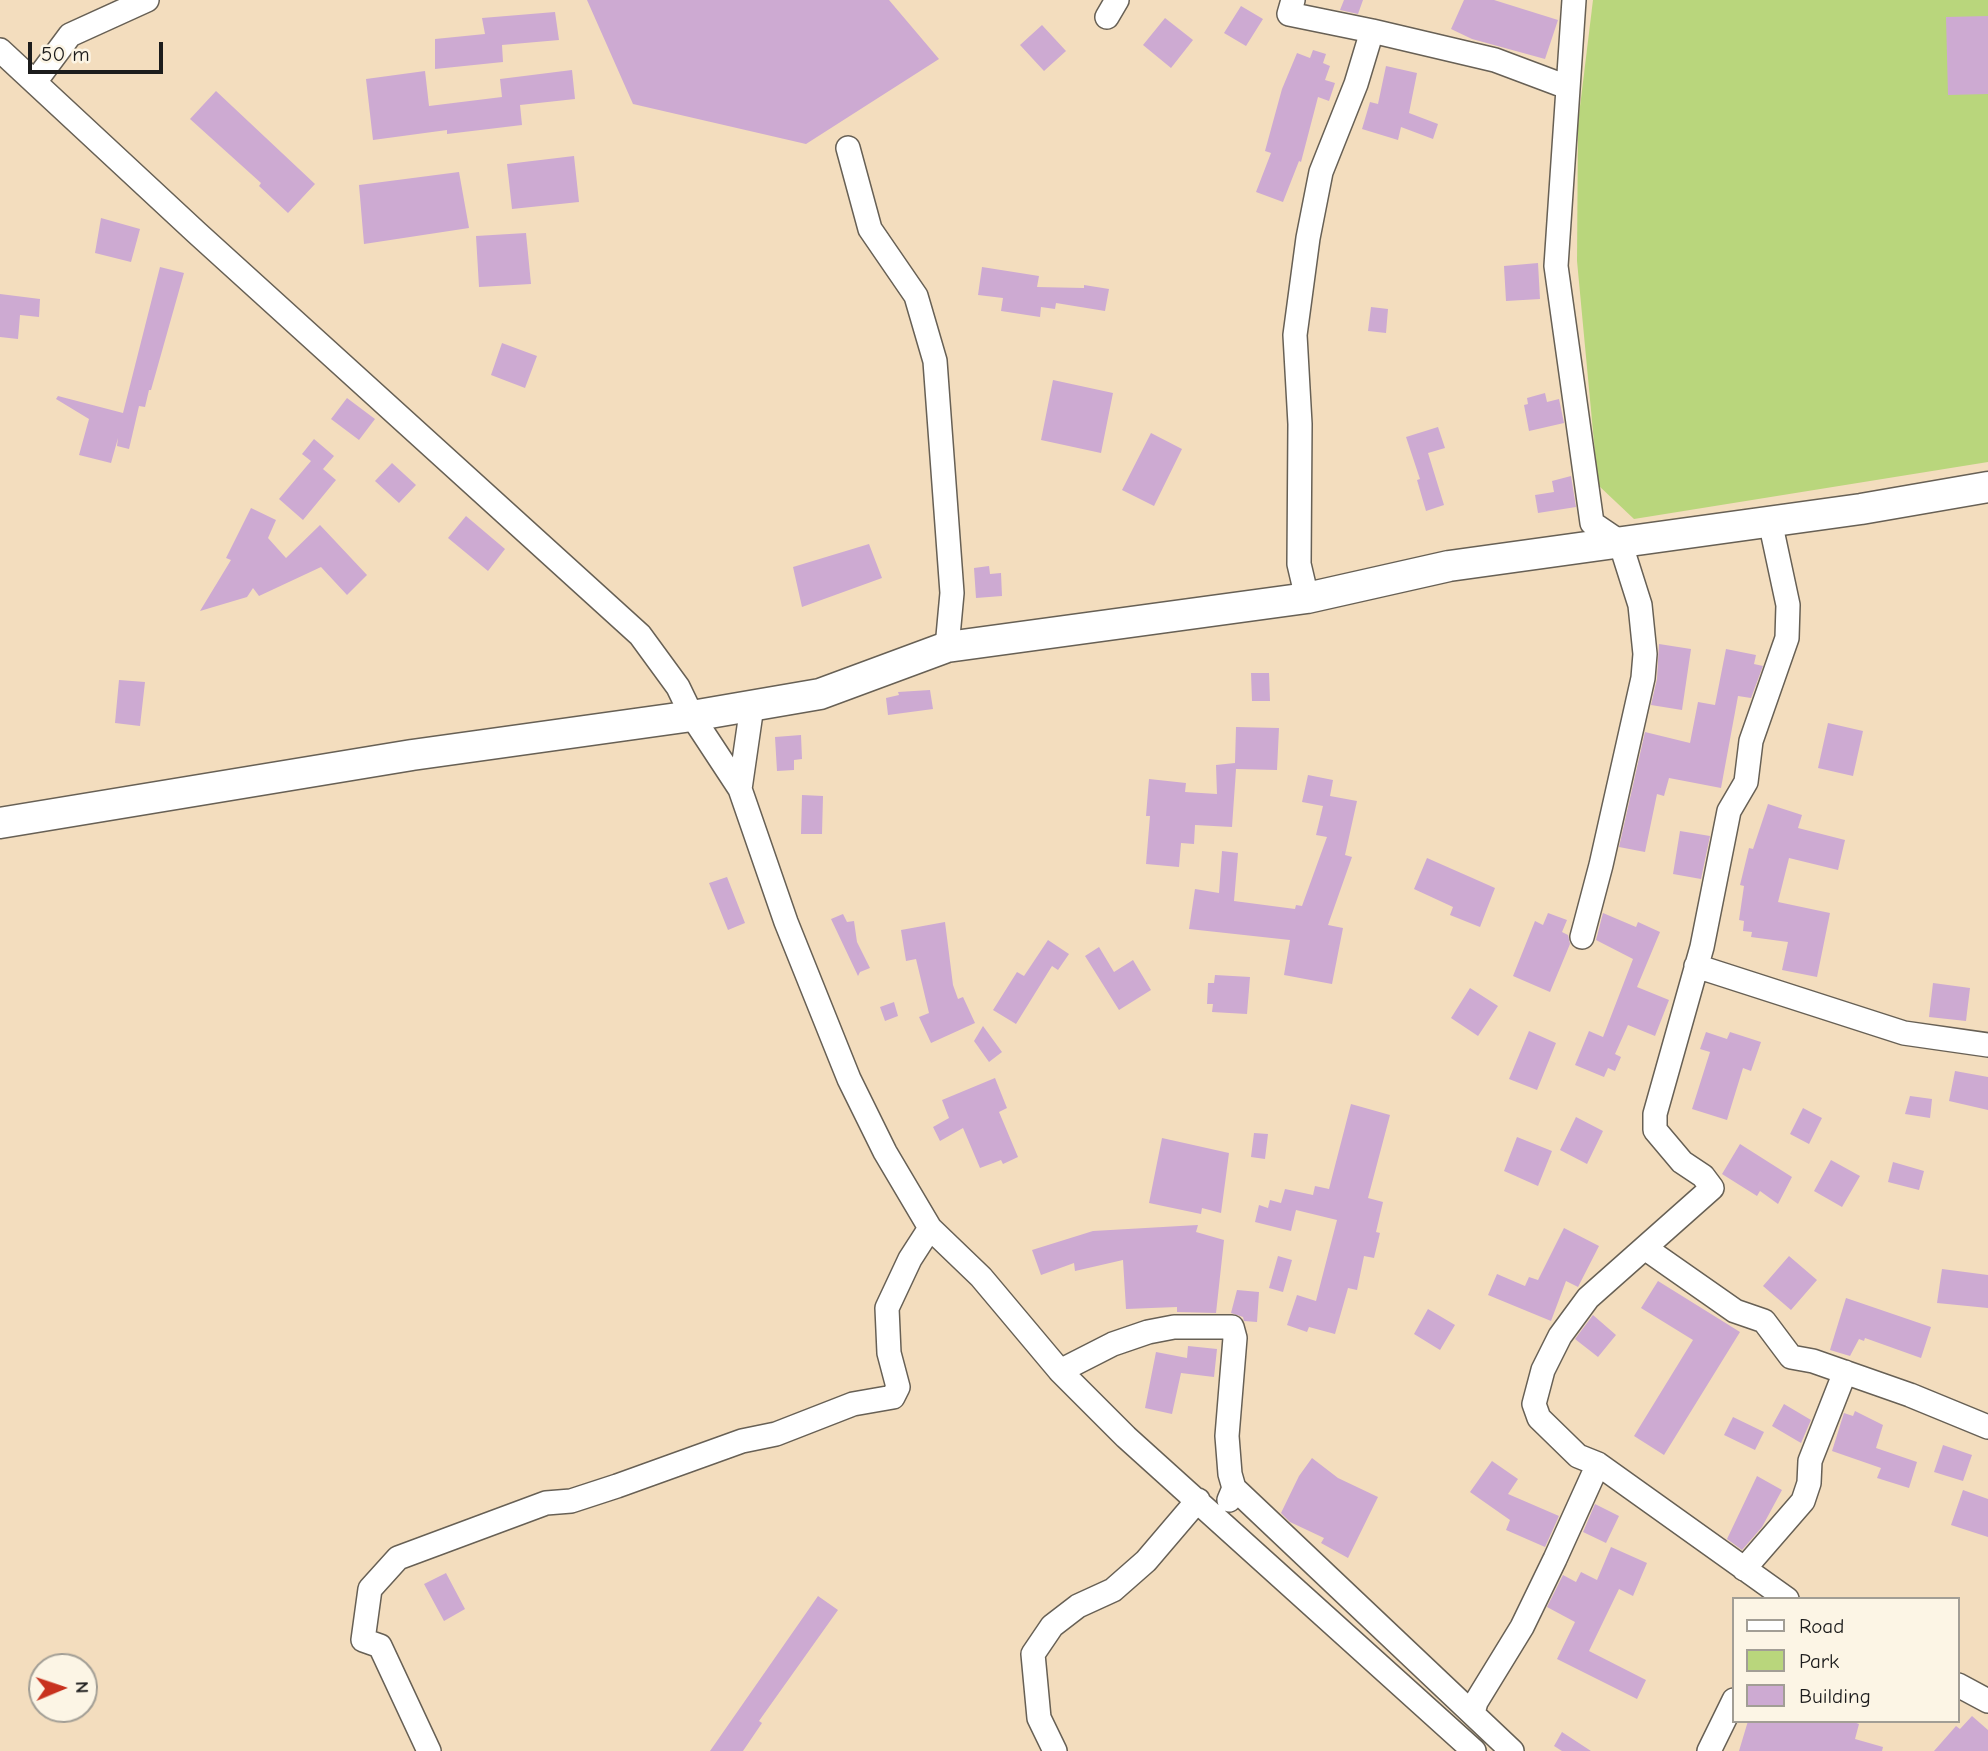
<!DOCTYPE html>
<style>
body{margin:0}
#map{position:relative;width:1988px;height:1751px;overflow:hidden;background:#f3ddbe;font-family:"Comic Neue",sans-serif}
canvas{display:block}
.legend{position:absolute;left:1732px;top:1597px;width:228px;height:126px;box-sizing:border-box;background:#fcf5e5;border:2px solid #a29e95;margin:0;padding:9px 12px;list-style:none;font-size:21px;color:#1c1c1c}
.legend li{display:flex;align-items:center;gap:14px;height:35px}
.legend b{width:35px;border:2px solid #a29e95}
.north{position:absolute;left:28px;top:1653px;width:70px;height:70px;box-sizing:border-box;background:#fcf5e5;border:2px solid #a29e95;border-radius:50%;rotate:88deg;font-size:19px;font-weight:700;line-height:28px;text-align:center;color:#1c1c1c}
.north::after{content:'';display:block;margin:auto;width:24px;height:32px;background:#c8321e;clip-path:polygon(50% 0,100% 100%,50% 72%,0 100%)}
.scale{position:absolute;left:28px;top:42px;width:135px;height:32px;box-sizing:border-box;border:4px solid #1c1c1c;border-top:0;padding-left:9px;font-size:21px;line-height:24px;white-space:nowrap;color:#1c1c1c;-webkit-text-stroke:5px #fcf5e5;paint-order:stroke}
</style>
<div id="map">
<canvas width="1988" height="1751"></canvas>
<ul class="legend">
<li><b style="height:9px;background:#fff"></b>Road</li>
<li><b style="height:19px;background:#b9d67c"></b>Park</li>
<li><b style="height:19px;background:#cdaad2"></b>Building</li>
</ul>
<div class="north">N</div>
<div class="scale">50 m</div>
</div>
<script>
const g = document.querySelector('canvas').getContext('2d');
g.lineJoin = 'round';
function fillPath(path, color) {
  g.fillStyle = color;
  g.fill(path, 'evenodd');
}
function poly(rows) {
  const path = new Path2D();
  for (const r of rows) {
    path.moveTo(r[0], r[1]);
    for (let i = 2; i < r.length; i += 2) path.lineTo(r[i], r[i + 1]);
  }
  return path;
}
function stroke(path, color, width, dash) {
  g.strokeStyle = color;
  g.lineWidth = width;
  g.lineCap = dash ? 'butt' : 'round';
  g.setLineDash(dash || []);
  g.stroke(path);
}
const green = poly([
 [1593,0,1988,0,1988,462,1634,519,1598,485,1577,261,1578,123]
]);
const building = poly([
 [587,0,889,0,939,59,806,144,633,104],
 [1344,0,1363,0,1358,14,1340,10],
 [1464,0,1494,0,1558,20,1545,59,1472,39,1451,29],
 [1241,6,1263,19,1246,46,1224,33],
 [555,12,559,40,502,45,503,62,435,69,435,39,485,34,482,18],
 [1988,16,1988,94,1948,95,1946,17],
 [1165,18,1193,40,1171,68,1143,45],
 [1042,25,1066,51,1044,71,1020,45],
 [1313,50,1326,54,1323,63,1330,66,1325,80,1335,83,1329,101,1318,97,1301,162,1299,161,1283,202,1256,192,1271,153,1265,151,1282,89,1297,53,1310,58],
 [1386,66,1417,73,1409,113,1438,124,1433,139,1401,127,1398,140,1362,129,1370,102,1378,104],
 [572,70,575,99,520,105,522,125,447,134,447,130,373,140,366,79,425,71,429,106,502,97,500,79],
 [216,91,315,184,288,213,259,186,261,183,190,119],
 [574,156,579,202,512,209,507,164],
 [459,172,469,228,364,244,359,185],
 [101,218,140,229,131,262,95,253],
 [526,233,531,284,479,287,476,236],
 [1538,263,1540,299,1506,301,1504,266],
 [160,267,184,273,151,390,149,390,145,407,139,406,129,449,117,446,118,438,111,463,79,455,89,419,56,399,58,396,123,413],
 [982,267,1039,276,1037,287,1084,288,1084,285,1109,289,1105,311,1056,303,1055,309,1041,307,1040,317,1001,311,1003,298,978,295],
 [0,294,40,299,39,317,20,315,18,339,0,337],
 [1371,307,1388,309,1386,333,1368,331],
 [502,343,537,356,525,388,491,375],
 [1053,380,1113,393,1101,453,1041,440],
 [1545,393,1547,402,1559,399,1564,423,1529,431,1524,405,1528,404,1527,398],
 [347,398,375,419,359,440,331,419],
 [1438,427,1445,448,1428,453,1444,505,1426,511,1417,480,1420,479,1406,437],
 [1151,433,1182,449,1154,506,1122,490],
 [314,439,334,456,323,469,336,480,303,520,279,499,311,461,302,454],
 [392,463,416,485,399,503,375,481],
 [1571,476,1576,507,1538,513,1535,495,1554,492,1552,481],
 [251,508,276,520,268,538,286,558,320,525,367,575,347,595,321,567,259,596,253,588,247,597,200,611,231,560,226,558],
 [466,516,505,549,488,571,448,538],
 [869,544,882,578,802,607,793,567],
 [989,566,990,574,1001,573,1002,596,976,598,974,568],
 [1659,644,1691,649,1682,710,1651,705,1657,679],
 [1726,649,1756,655,1754,664,1763,666,1751,698,1738,696,1721,788,1669,778,1664,796,1657,794,1645,852,1619,847,1645,732,1690,743,1698,702,1715,705],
 [1251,673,1269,673,1270,701,1252,701],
 [119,680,145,682,140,726,115,723],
 [930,690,933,709,888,715,886,698,899,695,898,692],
 [1828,723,1863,731,1853,776,1818,768],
 [1236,727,1279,728,1277,770,1236,769,1232,827,1195,825,1194,844,1181,843,1179,867,1146,864,1150,816,1146,816,1149,779,1186,783,1185,792,1217,794,1216,765,1235,763],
 [801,735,802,759,794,760,794,770,777,771,775,737],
 [1308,775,1333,780,1330,796,1357,801,1345,855,1352,857,1328,925,1343,928,1332,984,1284,975,1290,940,1189,929,1195,889,1219,893,1222,851,1238,853,1234,901,1295,909,1296,905,1302,906,1327,837,1316,835,1323,806,1302,802],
 [802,795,823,796,822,834,801,834],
 [1768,804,1802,815,1798,828,1845,840,1838,870,1789,858,1778,902,1830,913,1817,977,1782,970,1788,942,1751,937,1752,932,1743,931,1744,921,1739,920,1744,886,1740,885,1749,848,1753,849],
 [1680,831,1710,836,1701,879,1673,874],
 [1427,858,1495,888,1480,927,1450,915,1453,907,1414,889],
 [727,877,745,923,728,930,709,883],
 [1548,913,1567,920,1562,932,1568,935,1570,944,1550,992,1513,976,1535,921,1543,925],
 [1603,913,1636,927,1638,922,1660,932,1637,987,1669,1000,1655,1036,1628,1025,1615,1054,1621,1057,1615,1071,1608,1068,1604,1077,1575,1065,1589,1031,1603,1037,1633,959,1596,940],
 [843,914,847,922,854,921,857,942,870,968,860,972,858,976,831,919],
 [945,922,953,985,958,999,963,997,975,1023,931,1043,919,1017,929,1013,916,959,906,961,901,930],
 [1048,940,1069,954,1058,970,1052,966,1016,1024,993,1010,1017,972,1024,976],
 [1099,947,1114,972,1133,960,1151,990,1119,1010,1085,956],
 [1215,975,1250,977,1247,1014,1212,1012,1213,1004,1207,1004,1208,983,1214,983],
 [1933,983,1970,988,1966,1021,1929,1017],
 [1470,988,1498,1006,1478,1036,1451,1018],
 [894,1002,898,1016,885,1021,880,1007],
 [983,1026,1002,1052,989,1062,974,1041],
 [1529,1031,1556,1043,1537,1090,1509,1079],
 [1706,1032,1727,1039,1730,1032,1761,1042,1751,1071,1743,1068,1727,1120,1692,1109,1710,1052,1700,1049],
 [1955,1071,1988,1077,1988,1110,1949,1101],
 [995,1078,1007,1108,999,1112,1018,1157,1003,1164,1001,1160,980,1168,963,1128,940,1141,933,1127,949,1118,942,1100],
 [1910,1096,1932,1099,1930,1118,1905,1114],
 [1351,1104,1390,1115,1368,1198,1383,1202,1376,1232,1380,1233,1374,1258,1364,1256,1357,1290,1348,1288,1335,1334,1309,1327,1307,1332,1287,1325,1297,1295,1316,1301,1337,1220,1296,1210,1291,1231,1255,1222,1259,1205,1268,1208,1270,1200,1281,1203,1285,1189,1313,1195,1315,1186,1329,1189],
 [1803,1108,1822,1118,1809,1144,1790,1134],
 [1576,1117,1603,1131,1587,1164,1560,1150],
 [1254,1133,1268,1134,1265,1159,1251,1157],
 [1517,1137,1552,1151,1538,1186,1504,1171],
 [1162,1138,1229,1153,1221,1213,1202,1208,1201,1214,1149,1203],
 [1740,1144,1792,1177,1778,1204,1760,1191,1757,1196,1722,1174],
 [1831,1160,1860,1176,1842,1207,1814,1191],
 [1893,1162,1924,1171,1919,1190,1888,1182],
 [1198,1225,1196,1232,1224,1240,1216,1313,1177,1312,1177,1307,1126,1309,1123,1260,1075,1271,1074,1263,1041,1275,1032,1250,1093,1231],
 [1564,1228,1599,1246,1578,1287,1566,1281,1551,1321,1488,1295,1497,1274,1525,1286,1529,1277,1538,1280],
 [1278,1256,1292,1260,1283,1292,1269,1288],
 [1789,1256,1817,1280,1791,1310,1763,1286],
 [1942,1269,1988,1275,1988,1308,1937,1303],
 [1658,1281,1740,1332,1664,1455,1634,1436,1693,1340,1641,1308],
 [1237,1290,1259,1292,1257,1322,1244,1321,1243,1317,1231,1313],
 [1846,1298,1931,1327,1921,1358,1865,1338,1864,1341,1859,1339,1850,1356,1830,1350],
 [1428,1309,1455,1325,1440,1350,1414,1334],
 [1593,1315,1616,1335,1598,1357,1575,1339],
 [1188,1346,1217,1349,1214,1377,1181,1373,1172,1414,1145,1408,1156,1352,1187,1358],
 [1784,1404,1811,1420,1801,1443,1772,1426],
 [1855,1411,1883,1425,1876,1448,1917,1462,1909,1488,1877,1478,1881,1468,1832,1451,1844,1413,1853,1416],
 [1733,1417,1764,1432,1755,1450,1724,1435],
 [1943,1445,1972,1455,1963,1481,1934,1472],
 [1312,1458,1338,1478,1378,1497,1348,1558,1321,1543,1324,1538,1290,1522,1281,1513,1299,1476],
 [1492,1461,1518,1479,1508,1494,1559,1516,1545,1547,1506,1530,1510,1520,1470,1492],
 [1757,1476,1782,1490,1762,1527,1742,1550,1727,1539],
 [1963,1490,1988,1499,1988,1537,1951,1525],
 [1595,1504,1619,1516,1606,1543,1583,1532],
 [1611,1547,1647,1563,1633,1596,1619,1589,1589,1651,1646,1680,1637,1699,1557,1659,1575,1622,1547,1607,1563,1575,1576,1582,1581,1572,1597,1580],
 [446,1573,465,1609,444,1621,424,1584],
 [818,1596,838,1610,759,1721,762,1723,743,1751,710,1751],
 [1972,1716,1988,1730,1988,1751,1934,1751,1956,1726,1960,1729],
 [1748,1721,1851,1721,1859,1724,1855,1739,1883,1747,1882,1751,1739,1751],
 [1562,1732,1591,1751,1562,1751,1554,1746]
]);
const minor = poly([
 [1293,0,1289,14,1372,31,1356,84,1321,172,1308,238,1295,335,1300,424,1299,564,1307,598],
 [1574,0,1556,266,1592,523,1620,542,1640,605,1645,654,1643,678,1601,865,1582,937],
 [1107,17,1117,0],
 [1372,31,1495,60,1567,87],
 [0,50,197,233,640,635,678,687,692,716,740,789,786,922,849,1079,885,1152,930,1228,981,1277,1060,1371,1126,1437,1474,1751],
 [35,82,70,35,147,0],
 [848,148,870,229,916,296,935,361,952,593,947,647],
 [1770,521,1788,605,1787,638,1751,741,1746,782,1729,811,1702,947,1655,1114,1655,1130,1682,1162,1703,1176,1712,1188,1588,1298,1560,1336,1543,1370,1534,1404,1539,1418,1578,1456,1598,1464,1787,1599],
 [740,789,752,706],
 [1696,966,1904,1033,1988,1045],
 [1645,1248,1735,1311,1764,1321,1791,1357,1813,1361,1910,1395,1988,1427],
 [1060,1371,1113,1344,1148,1332,1174,1327,1232,1327,1235,1338,1227,1436,1230,1474,1234,1488,1229,1500],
 [1234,1488,1512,1751],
 [1744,1569,1803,1501,1809,1483,1810,1461,1845,1372],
 [1958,1685,1988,1701],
 [1473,1713,1476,1702,1522,1627,1555,1559,1598,1464],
 [429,1751,380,1646,363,1640,370,1589,398,1558,546,1503,571,1501,617,1486,742,1441,776,1434,853,1404,893,1397,898,1387,889,1353,887,1308,910,1259,930,1228],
 [1055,1751,1039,1718,1033,1654,1052,1626,1078,1606,1113,1590,1146,1561,1198,1500],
 [1709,1751,1734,1700]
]);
const major = poly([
 [0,823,412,755,692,716,820,694,947,647,1307,598,1449,566,1861,509,1988,487]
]);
fillPath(green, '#b9d67c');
fillPath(building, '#cdaad2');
stroke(minor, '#676055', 26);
stroke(major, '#676055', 33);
stroke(minor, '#fff', 23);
stroke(major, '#fff', 30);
</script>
